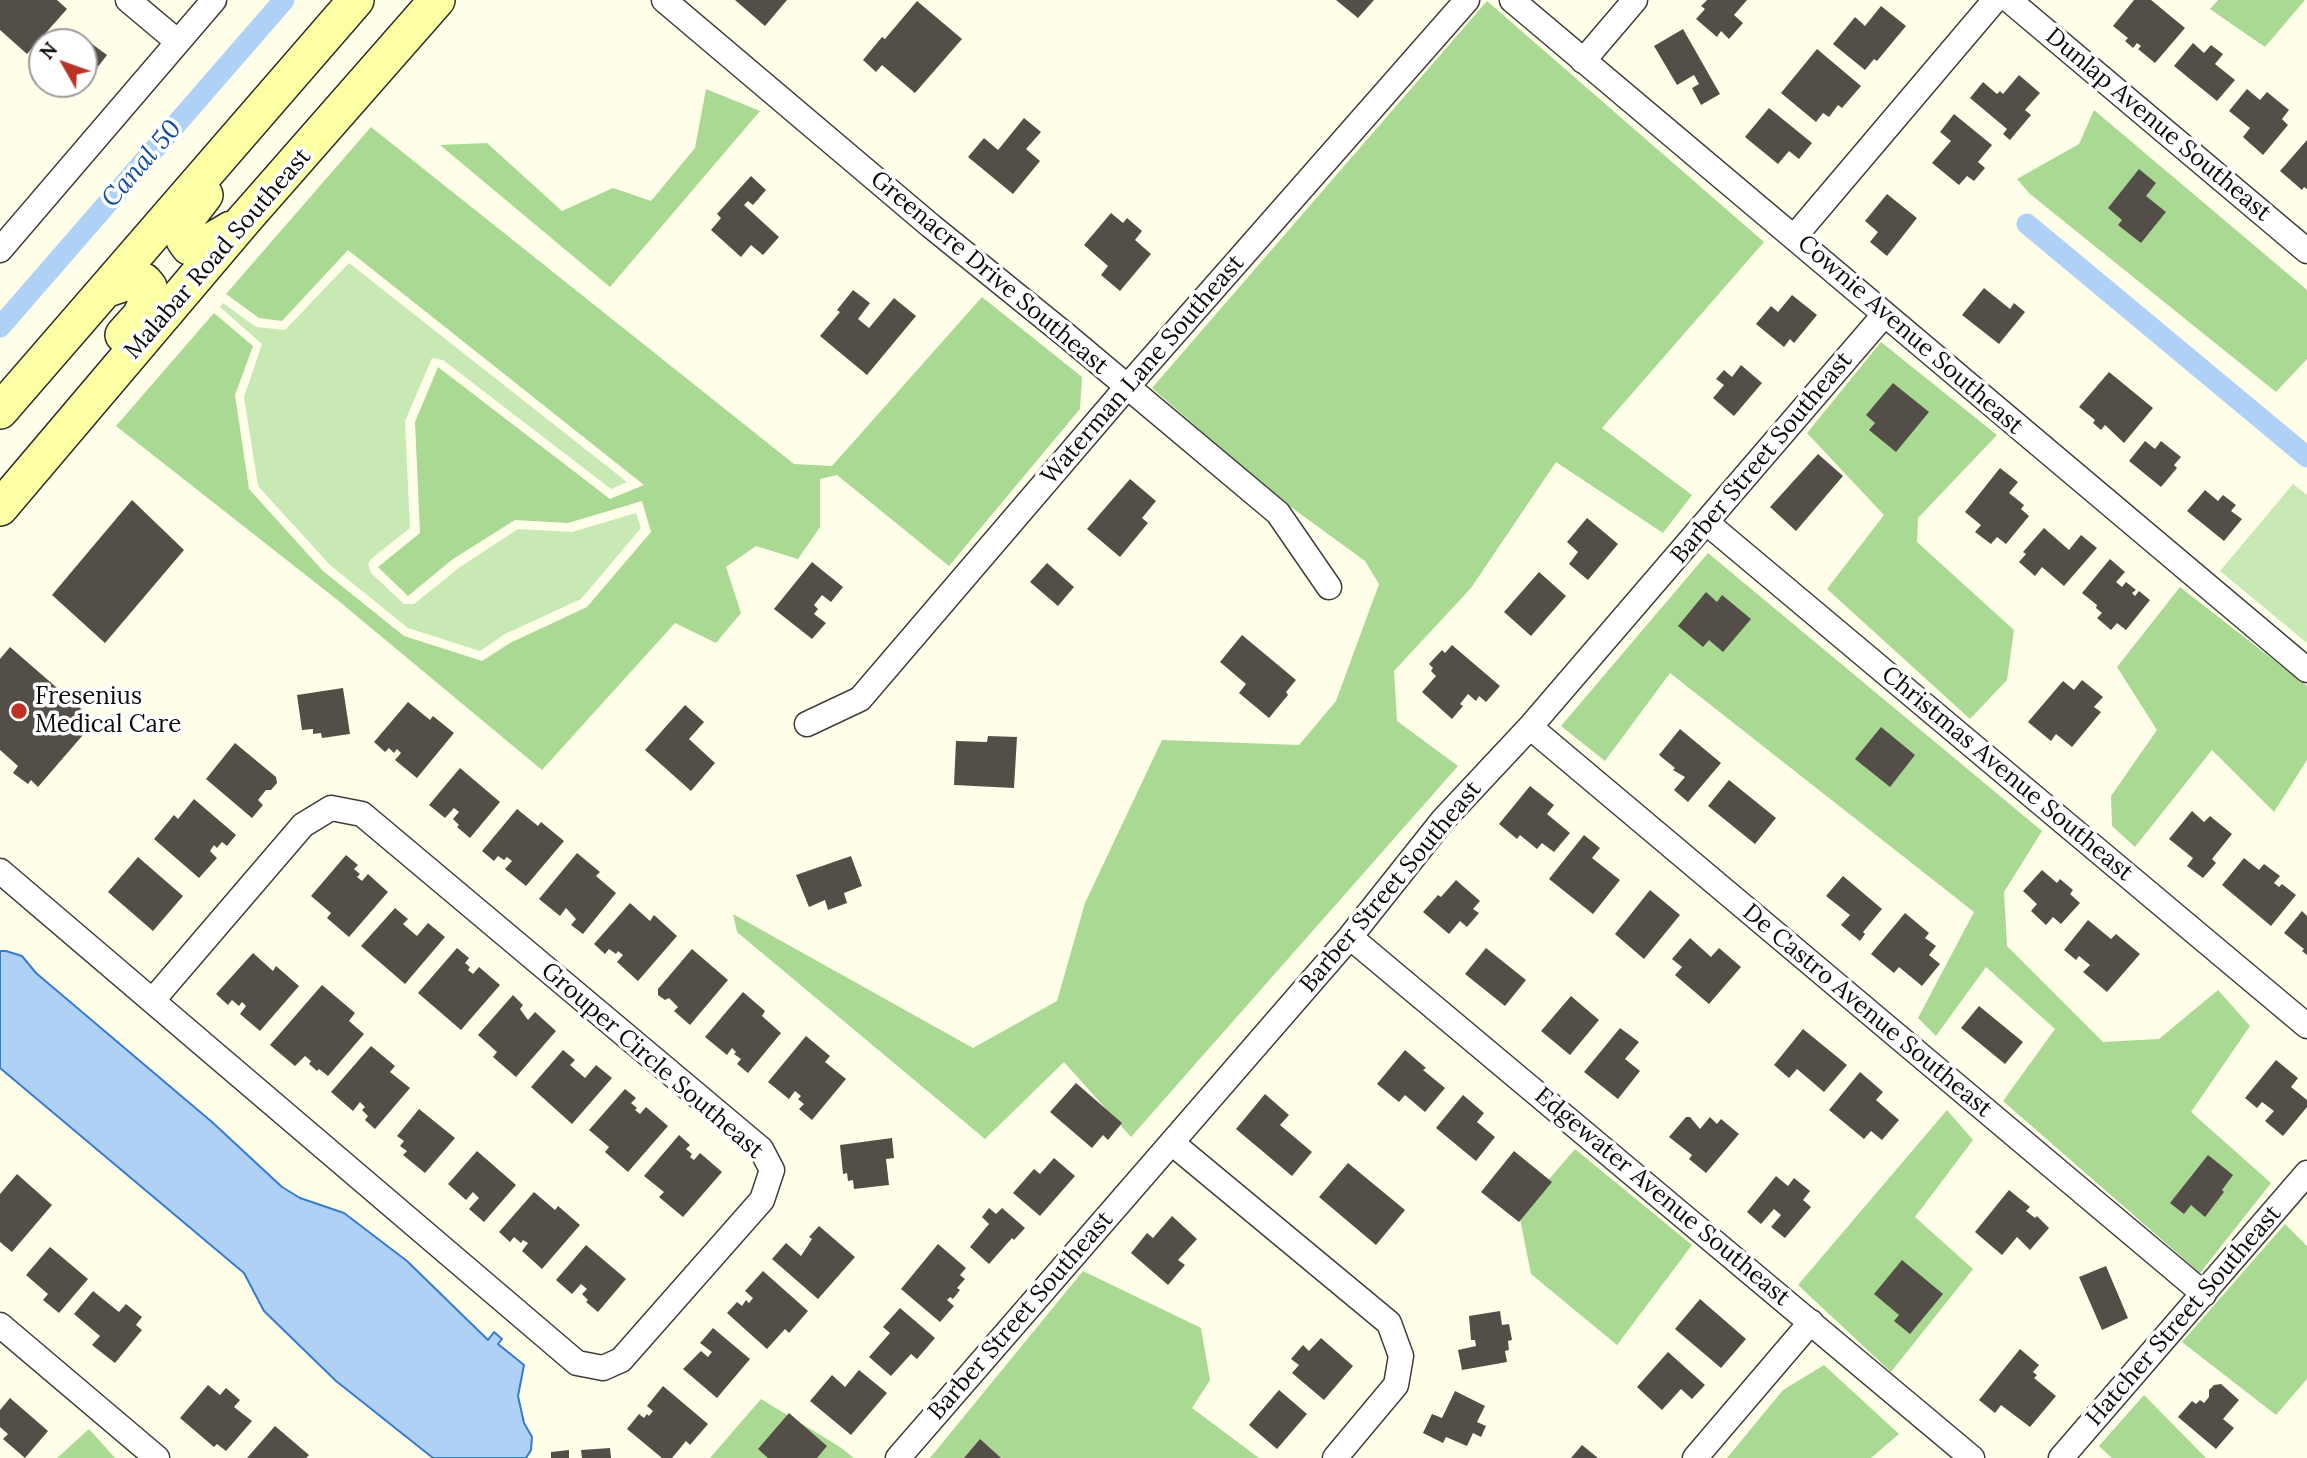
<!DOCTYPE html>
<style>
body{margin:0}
#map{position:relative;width:2307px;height:1458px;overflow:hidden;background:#fffee9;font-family:Lora,serif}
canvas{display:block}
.north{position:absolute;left:28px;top:28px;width:70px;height:70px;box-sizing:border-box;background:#fff;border:2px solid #9d9d9d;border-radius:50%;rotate:310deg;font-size:19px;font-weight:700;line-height:28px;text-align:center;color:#0b0b0b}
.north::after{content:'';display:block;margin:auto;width:24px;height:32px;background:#ba3324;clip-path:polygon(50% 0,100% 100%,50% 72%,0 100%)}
</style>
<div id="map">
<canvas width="2307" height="1458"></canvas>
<div class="north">N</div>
</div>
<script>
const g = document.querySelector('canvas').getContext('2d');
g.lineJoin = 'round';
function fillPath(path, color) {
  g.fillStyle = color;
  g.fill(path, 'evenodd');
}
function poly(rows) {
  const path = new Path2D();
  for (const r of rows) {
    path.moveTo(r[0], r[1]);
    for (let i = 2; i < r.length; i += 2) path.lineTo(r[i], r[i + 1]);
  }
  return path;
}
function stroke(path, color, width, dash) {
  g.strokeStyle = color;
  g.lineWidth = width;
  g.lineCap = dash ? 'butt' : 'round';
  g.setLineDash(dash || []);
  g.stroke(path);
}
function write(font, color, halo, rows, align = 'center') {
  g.font = font + ' Lora,serif';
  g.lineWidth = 7;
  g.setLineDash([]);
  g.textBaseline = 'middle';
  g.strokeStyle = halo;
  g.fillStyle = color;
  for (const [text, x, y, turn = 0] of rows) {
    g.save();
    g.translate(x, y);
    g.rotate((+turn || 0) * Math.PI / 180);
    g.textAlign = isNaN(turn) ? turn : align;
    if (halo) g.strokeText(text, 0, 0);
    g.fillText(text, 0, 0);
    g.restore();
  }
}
const green = poly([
 [349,263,627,482,611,489,443,360,432,358,405,421,410,528,371,559,368,564,371,573,404,604,414,604,460,567,518,529,572,532,636,513,641,528,581,599,505,634,480,651,408,628,330,565,258,486,244,397,262,344,220,307,223,303,256,327,285,330],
 [2293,484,2307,495,2307,643,2220,571]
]);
const forest = poly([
 [2218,0,2305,0,2265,47,2210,9],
 [1487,1,1764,242,1602,428,1692,495,1663,533,1556,462,1471,588,1394,671,1397,721,1458,766,1131,1137,1064,1062,985,1139,737,932,733,914,973,1048,1057,1001,1085,903,1162,740,1299,745,1336,701,1379,584,1365,561,1273,494,1152,388],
 [706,89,760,111,610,287,440,145,487,143,562,211,613,188,651,201,695,148],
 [2094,110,2307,290,2307,359,2276,392,2030,194,2017,179,2079,144],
 [371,127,794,464,832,466,982,297,1082,377,1080,409,949,566,837,475,820,479,820,527,798,559,756,546,726,567,741,613,716,643,675,623,542,770,335,598,116,426,214,313,253,346,235,395,249,489,323,571,404,636,482,661,510,643,587,607,651,532,642,501,568,523,515,520,453,559,408,596,378,567,420,533,415,422,438,367,610,499,644,485,348,250,282,321,259,318,226,294],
 [1881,342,1997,435,1918,518,1917,542,2014,630,2007,680,1970,719,1827,589,1884,515,1807,433],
 [1708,553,2042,831,2004,892,2007,946,2103,1042,2159,1039,2218,990,2250,1026,2191,1112,2271,1183,2200,1273,2003,1101,2055,1029,1986,967,1936,1036,1918,1018,1974,912,1670,673,1605,761,1561,726],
 [2180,587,2307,686,2307,760,2274,812,2212,750,2135,847,2112,826,2111,796,2157,730,2117,667],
 [1947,1110,1973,1140,1915,1217,1973,1269,1891,1372,1798,1285],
 [1575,1149,1692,1245,1617,1345,1531,1274,1519,1214],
 [2285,1224,2307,1246,2307,1379,2276,1415,2182,1342],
 [1083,1271,1201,1328,1210,1380,1192,1408,1259,1458,930,1458],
 [1824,1365,1899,1434,1871,1458,1727,1458,1783,1390],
 [2144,1395,2206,1458,2112,1458,2099,1446],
 [761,1399,840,1447,854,1458,710,1458],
 [89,1429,115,1458,57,1458]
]);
const water = poly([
 [0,951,6,951,22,956,36,973,212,1122,282,1187,300,1198,344,1213,407,1261,488,1340,494,1332,502,1339,498,1344,524,1365,518,1396,524,1423,532,1437,531,1450,526,1458,433,1458,336,1381,264,1311,244,1273,0,1068,0,951]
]);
const canal = poly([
 [2027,224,2307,457],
 [0,327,284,0]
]);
const building = poly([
 [0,0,57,0,67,9,27,54,0,30],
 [735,0,787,0,765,26],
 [1336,0,1374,0,1358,18],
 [1707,0,1747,0,1734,15,1743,23,1729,39,1721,31,1717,37,1696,19,1705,9,1701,6],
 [2134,0,2151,0,2185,28,2155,63,2138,49,2141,46,2137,43,2133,48,2125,41,2128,38,2113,26],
 [917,1,962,39,915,93,882,65,876,72,863,60,882,37,885,39],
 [1881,6,1906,26,1877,61,1874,59,1865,70,1833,44,1855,17,1865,26],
 [1683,29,1720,94,1701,105,1692,88,1699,84,1694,75,1677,85,1654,46],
 [84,38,107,55,81,89,75,84,84,84],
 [2193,43,2204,53,2211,45,2223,54,2215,64,2235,80,2217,101,2174,66],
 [1817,49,1861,86,1842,108,1838,105,1829,117,1823,113,1816,122,1781,93],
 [2019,75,2040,93,2025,110,2031,115,2010,140,2003,134,2007,129,1970,98,1983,82,1997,94,2000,91,2003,94],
 [2247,89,2260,100,2267,92,2289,110,2282,119,2288,125,2263,155,2243,137,2250,128,2229,111],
 [1769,108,1812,143,1799,159,1789,151,1778,164,1745,137],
 [1954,114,1992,145,1978,162,1985,168,1974,181,1967,176,1959,185,1932,163,1951,141,1940,132],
 [1024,118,1041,132,1026,149,1040,161,1013,194,968,157,984,138,998,150],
 [2307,140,2307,189,2304,187,2302,190,2280,171],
 [2139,169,2156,183,2146,196,2166,212,2141,243,2118,225,2122,220,2108,208],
 [751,176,766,190,753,205,748,201,744,205,779,237,763,255,751,245,741,257,711,230,721,218,717,214],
 [1887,194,1917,218,1887,256,1870,242,1878,232,1865,221],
 [1111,213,1123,223,1127,218,1142,231,1135,240,1151,254,1120,291,1101,275,1108,266,1084,245],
 [1984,288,2010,309,2014,303,2025,312,1999,344,1962,315],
 [853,290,870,303,858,319,869,328,894,298,916,316,867,375,820,336,840,312,837,310],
 [1792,295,1817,315,1794,343,1790,339,1784,347,1756,324,1771,306,1778,312],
 [1741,365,1762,383,1734,416,1713,398,1724,385,1716,379,1724,370,1732,377],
 [2109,372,2153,408,2124,443,2105,425,2101,430,2093,423,2095,420,2079,407],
 [1893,383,1929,412,1896,452,1869,430,1875,423,1866,415],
 [2145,441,2155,449,2161,441,2181,457,2174,465,2177,468,2161,487,2129,461],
 [1818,454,1843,476,1796,531,1770,507],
 [2000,468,2018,482,2009,493,2024,505,2021,509,2029,516,2006,544,1997,537,1991,544,1975,532,1981,525,1965,512],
 [1130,479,1156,501,1142,518,1148,523,1120,557,1087,529],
 [2205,490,2218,501,2223,495,2236,505,2231,511,2242,519,2224,541,2187,511],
 [132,500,184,550,105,643,52,595],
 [1587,518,1618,544,1588,580,1569,564,1578,552,1567,542],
 [2044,528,2069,550,2081,535,2097,548,2064,586,2042,567,2035,576,2019,562,2026,554,2023,552],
 [2110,559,2125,572,2116,582,2122,587,2126,582,2136,590,2132,593,2135,596,2139,591,2150,600,2126,630,2117,623,2111,630,2097,618,2102,613,2096,608,2097,605,2082,593],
 [812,562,843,587,831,602,822,595,814,605,818,609,814,614,826,623,812,639,774,609],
 [1047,563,1074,587,1058,606,1030,582],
 [1539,572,1566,596,1531,636,1504,612],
 [1706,592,1717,602,1722,595,1751,619,1723,652,1709,640,1703,647,1678,626],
 [1242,635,1296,680,1286,692,1288,695,1269,718,1239,693,1246,684,1220,662],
 [1452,645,1500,686,1486,702,1479,696,1476,701,1468,694,1460,704,1463,706,1452,719,1422,692,1436,676,1431,671,1433,668,1429,664,1442,650,1445,653],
 [10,647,95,721,38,787,31,780,28,784,13,773,18,766,0,750,0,659],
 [2082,680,2103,697,2094,707,2101,712,2072,747,2056,734,2051,741,2028,722,2063,681,2074,690],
 [343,688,350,734,322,738,321,733,313,734,313,729,302,730,297,695],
 [408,702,430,720,433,716,454,733,417,778,395,760,401,753,397,749,394,753,389,748,385,752,374,742],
 [685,705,704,722,689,739,715,763,691,791,645,750],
 [1881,727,1915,755,1890,787,1855,759],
 [1680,729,1721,763,1688,802,1674,790,1685,777,1673,770,1675,768,1659,755],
 [988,736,1017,737,1014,788,954,785,956,741,987,742],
 [235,743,276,777,277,783,271,790,266,790,258,800,263,805,252,818,206,779],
 [460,768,500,802,470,838,457,827,459,825,453,819,459,812,454,808,445,818,429,805],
 [1729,780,1776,818,1755,844,1708,806],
 [1530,786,1554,805,1547,814,1570,833,1554,852,1542,843,1537,849,1520,835,1517,839,1499,824],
 [194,799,236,835,227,846,222,842,217,848,214,845,210,851,217,858,199,878,154,839,174,815,178,819],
 [517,809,538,826,541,822,564,841,526,886,505,869,512,861,507,857,504,860,498,856,494,861,482,851],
 [2192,811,2204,822,2210,816,2232,834,2212,859,2216,863,2203,878,2187,866,2193,858,2169,839],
 [1584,835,1600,848,1592,858,1620,880,1593,914,1549,879],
 [577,853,600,872,596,876,616,893,583,934,571,925,576,919,566,908,560,916,539,899],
 [346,855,358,865,354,869,360,874,357,877,362,881,368,874,388,892,349,937,327,918,331,913,311,896],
 [851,856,862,886,844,893,847,903,828,910,825,900,809,907,796,875],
 [138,857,183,896,153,931,108,892],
 [2244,858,2259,870,2264,864,2280,876,2274,883,2279,887,2282,884,2296,895,2271,926,2222,885],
 [2042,870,2057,883,2060,879,2073,890,2070,894,2080,903,2061,924,2053,917,2046,925,2031,911,2037,904,2023,891],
 [1843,876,1882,909,1863,932,1865,934,1860,941,1841,925,1850,915,1826,896],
 [1456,880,1480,901,1473,909,1479,913,1467,927,1460,921,1449,934,1423,912,1438,895,1441,897],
 [1650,890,1680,915,1644,959,1615,934],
 [630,903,650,921,654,915,677,936,638,981,617,962,623,955,618,951,616,954,609,949,605,954,594,944],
 [395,908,408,919,403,924,417,936,428,923,445,937,405,984,361,946],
 [2302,911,2307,916,2307,955,2302,951,2304,949,2284,933],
 [1905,913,1929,933,1925,938,1936,946,1929,955,1940,964,1922,986,1899,967,1894,973,1871,954],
 [2088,920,2111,939,2116,934,2140,954,2107,992,2083,972,2090,965,2079,956,2076,960,2064,950],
 [1690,938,1711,957,1719,948,1741,967,1709,1004,1675,975,1682,967,1672,959],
 [457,948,469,958,465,963,470,967,468,970,473,974,479,967,500,985,461,1030,418,993],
 [1486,948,1526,980,1505,1006,1465,974],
 [692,949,728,980,690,1025,674,1011,678,1007,669,998,665,1000,658,995,658,989],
 [253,953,273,971,276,966,299,986,260,1031,240,1014,246,1006,242,1002,239,1006,232,1000,228,1005,216,994],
 [322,985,355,1013,349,1021,364,1034,328,1076,319,1069,317,1071,309,1064,311,1061,305,1056,295,1066,270,1045],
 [743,992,765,1011,762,1016,781,1033,748,1073,737,1064,741,1059,734,1054,736,1052,732,1048,727,1055,705,1037],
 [513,995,523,1005,520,1009,528,1020,535,1012,556,1031,516,1077,493,1057,497,1052,478,1035],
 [1571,996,1599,1020,1570,1055,1541,1031],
 [1979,1006,2023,1042,2005,1064,1961,1028],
 [1620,1028,1639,1042,1625,1059,1640,1071,1618,1099,1584,1072],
 [1803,1029,1847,1065,1824,1092,1797,1069,1789,1078,1774,1065],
 [806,1036,830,1056,825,1062,846,1079,812,1120,799,1109,804,1104,798,1099,801,1096,795,1091,789,1099,768,1082],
 [371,1046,395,1066,390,1072,410,1088,375,1129,365,1120,368,1116,362,1110,365,1107,360,1102,353,1111,331,1092],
 [563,1050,575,1060,570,1065,585,1078,596,1065,612,1078,572,1124,531,1087],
 [1405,1050,1426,1068,1423,1070,1445,1088,1425,1112,1405,1095,1399,1102,1377,1084],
 [2276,1060,2298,1078,2291,1087,2307,1100,2307,1107,2283,1136,2265,1121,2274,1111,2262,1102,2257,1108,2245,1098],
 [1860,1072,1883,1092,1876,1100,1899,1120,1882,1140,1871,1131,1864,1139,1829,1110],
 [1076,1083,1122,1123,1108,1140,1103,1135,1092,1148,1050,1112],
 [625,1089,636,1098,631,1103,637,1108,635,1110,640,1114,646,1107,668,1126,628,1172,605,1152,609,1147,589,1130],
 [1265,1094,1289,1115,1280,1125,1312,1152,1292,1176,1236,1129],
 [1463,1095,1484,1113,1477,1122,1495,1137,1476,1161,1436,1128],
 [419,1109,455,1138,425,1173,403,1155,407,1151,400,1146,404,1141,397,1136],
 [1686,1117,1690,1117,1700,1129,1710,1117,1717,1124,1721,1119,1739,1134,1706,1173,1689,1159,1692,1155,1669,1137],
 [679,1135,690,1145,686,1149,692,1154,690,1157,694,1160,700,1153,722,1172,683,1217,659,1197,664,1192,644,1176],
 [892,1138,894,1158,886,1159,889,1185,854,1189,853,1180,848,1181,847,1173,843,1174,840,1145],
 [477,1151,516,1185,484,1222,469,1209,479,1198,473,1192,466,1200,448,1184],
 [1514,1151,1552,1182,1519,1222,1481,1192],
 [2208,1155,2233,1175,2222,1190,2224,1192,2205,1217,2191,1205,2184,1214,2170,1203],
 [1054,1158,1075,1176,1040,1216,1013,1193,1034,1169,1040,1174],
 [1348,1163,1405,1210,1376,1245,1319,1197],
 [17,1174,52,1205,12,1252,0,1242,0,1194],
 [1776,1176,1788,1186,1794,1178,1810,1191,1803,1200,1811,1207,1785,1238,1771,1227,1781,1215,1774,1209,1761,1224,1747,1212],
 [2009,1190,2030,1207,2026,1211,2035,1218,2037,1216,2049,1228,2030,1250,2017,1237,2002,1255,1975,1232],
 [534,1192,555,1210,558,1206,580,1225,542,1269,522,1251,528,1243,523,1240,521,1243,514,1237,510,1242,499,1232],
 [989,1208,996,1214,1002,1208,1025,1228,1014,1240,1012,1238,989,1264,970,1247,989,1224,982,1217],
 [1172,1216,1197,1239,1178,1260,1185,1265,1168,1285,1131,1253,1147,1233,1153,1238],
 [819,1226,855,1257,818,1299,772,1259,786,1243,801,1256,812,1239,809,1237],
 [938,1244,966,1268,960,1275,965,1279,957,1288,960,1290,953,1299,950,1297,947,1300,954,1306,940,1322,901,1289],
 [586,1245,626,1279,598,1312,586,1302,588,1300,582,1294,587,1289,581,1284,572,1294,556,1280],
 [50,1247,88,1279,59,1313,43,1300,48,1294,26,1275],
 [1902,1260,1943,1294,1910,1334,1894,1321,1899,1315,1874,1294],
 [2106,1266,2128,1318,2102,1330,2079,1277],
 [763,1271,808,1311,789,1333,785,1329,767,1349,727,1313,737,1302,742,1306,746,1300,749,1303,753,1298,745,1291],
 [93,1291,119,1312,126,1304,142,1317,136,1325,142,1330,115,1363,92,1345,100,1336,74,1314],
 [1700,1299,1746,1339,1721,1368,1675,1329],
 [900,1308,935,1338,917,1359,911,1354,891,1376,869,1357,890,1333,883,1327],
 [1500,1311,1502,1325,1509,1324,1512,1340,1508,1341,1509,1350,1505,1351,1507,1362,1462,1370,1458,1350,1476,1346,1475,1340,1471,1340,1469,1316],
 [713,1328,750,1359,717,1398,683,1369,701,1351,708,1357,712,1352,700,1343],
 [1321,1338,1353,1366,1324,1400,1292,1373,1299,1365,1291,1359,1303,1345,1309,1351],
 [2020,1349,2039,1365,2033,1372,2037,1375,2034,1378,2056,1396,2030,1427,2001,1405,1995,1413,1979,1400],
 [1668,1352,1705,1385,1692,1399,1681,1389,1662,1410,1637,1387],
 [859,1370,887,1393,851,1435,810,1401,832,1375,845,1387],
 [2221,1384,2239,1400,2223,1419,2234,1428,2216,1449,2178,1417,2192,1401,2196,1404,2200,1400,2204,1403,2209,1397,2209,1390,2214,1385],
 [208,1385,220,1395,226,1388,240,1400,234,1407,252,1421,226,1451,217,1444,214,1447,180,1418],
 [663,1386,708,1424,690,1445,686,1441,672,1458,662,1458,627,1429,639,1414,644,1418,647,1414,649,1416,653,1411,647,1406],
 [1279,1390,1307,1414,1277,1449,1249,1425],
 [1455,1391,1485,1406,1477,1422,1486,1426,1481,1437,1473,1433,1467,1446,1446,1437,1443,1443,1423,1433,1432,1414,1442,1418],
 [10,1398,48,1431,25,1458,3,1439,8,1434,0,1427,0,1410],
 [789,1413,827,1446,817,1458,768,1458,758,1449],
 [275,1426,309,1455,306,1458,247,1458],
 [980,1439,1001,1458,964,1458],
 [1582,1445,1598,1458,1571,1458],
 [610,1448,611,1458,582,1458,581,1450],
 [569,1450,569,1458,551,1458,551,1452]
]);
const minor = poly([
 [128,0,178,42],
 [664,0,931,226,1067,336,1278,513,1329,587],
 [1512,0,2307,670],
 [2009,0,2307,251],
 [1583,61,1635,0],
 [1795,236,1995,0],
 [0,250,214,0],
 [1707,523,2307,1026],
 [807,724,860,699,1127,387,1467,0],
 [1530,727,2204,1294],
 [0,871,577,1363,603,1368,621,1360,762,1200,772,1170,761,1149,362,814,331,808,303,825,153,1000],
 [1350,937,1972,1458],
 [1172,1143,1389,1323,1401,1356,1396,1385,1335,1458],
 [0,1325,157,1458],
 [898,1458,1350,937,1443,820,1530,727,1884,315],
 [1695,1458,1811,1322],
 [2061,1458,2307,1173]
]);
const secondary = poly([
 [205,195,189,216,184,228,184,240,189,247,197,249,231,229],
 [105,290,137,279,144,281,149,287,149,297,140,316,123,335],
 [0,411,356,0],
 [0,508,244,220,437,0]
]);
const markers = [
 [19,711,9,"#ba3324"]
];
const streetNames = [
 ["Dunlap Avenue Southeast",2158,125,40],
 ["Malabar Road Southeast",218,254,-49],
 ["Greenacre Drive Southeast",989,273,40],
 ["Cownie Avenue Southeast",1910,335,41],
 ["Waterman Lane Southeast",1143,370,-49],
 ["Barber Street Southeast",1762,458,-50],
 ["Christmas Avenue Southeast",2007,774,40],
 ["Barber Street Southeast",1391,887,-50],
 ["De Castro Avenue Southeast",1867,1011,40],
 ["Grouper Circle Southeast",652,1061,41],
 ["Edgewater Avenue Southeast",1662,1197,40],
 ["Barber Street Southeast",1021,1316,-49],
 ["Hatcher Street Southeast",2184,1316,-49]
];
const poiNames = [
 ["Fresenius",35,697],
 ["Medical Care",35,725]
];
const waterNames = [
 ["Canal 50",142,164,-49]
];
fillPath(green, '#c8e8b4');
fillPath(forest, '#a9d993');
fillPath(water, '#afd1f6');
stroke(water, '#367bcd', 2);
stroke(canal, '#afd1f6', 21);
fillPath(building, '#544e48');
stroke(minor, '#3e3e3e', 27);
stroke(secondary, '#2d2d2d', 38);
stroke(minor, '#fff', 24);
stroke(secondary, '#fcffa4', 35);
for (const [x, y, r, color] of markers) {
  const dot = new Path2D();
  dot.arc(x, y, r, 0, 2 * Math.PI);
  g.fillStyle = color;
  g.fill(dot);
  stroke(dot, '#fff', 2.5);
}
write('24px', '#0b0b0b', '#fff', streetNames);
write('24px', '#0b0b0b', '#fff', poiNames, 'left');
write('italic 26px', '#154e9c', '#fff', waterNames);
</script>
